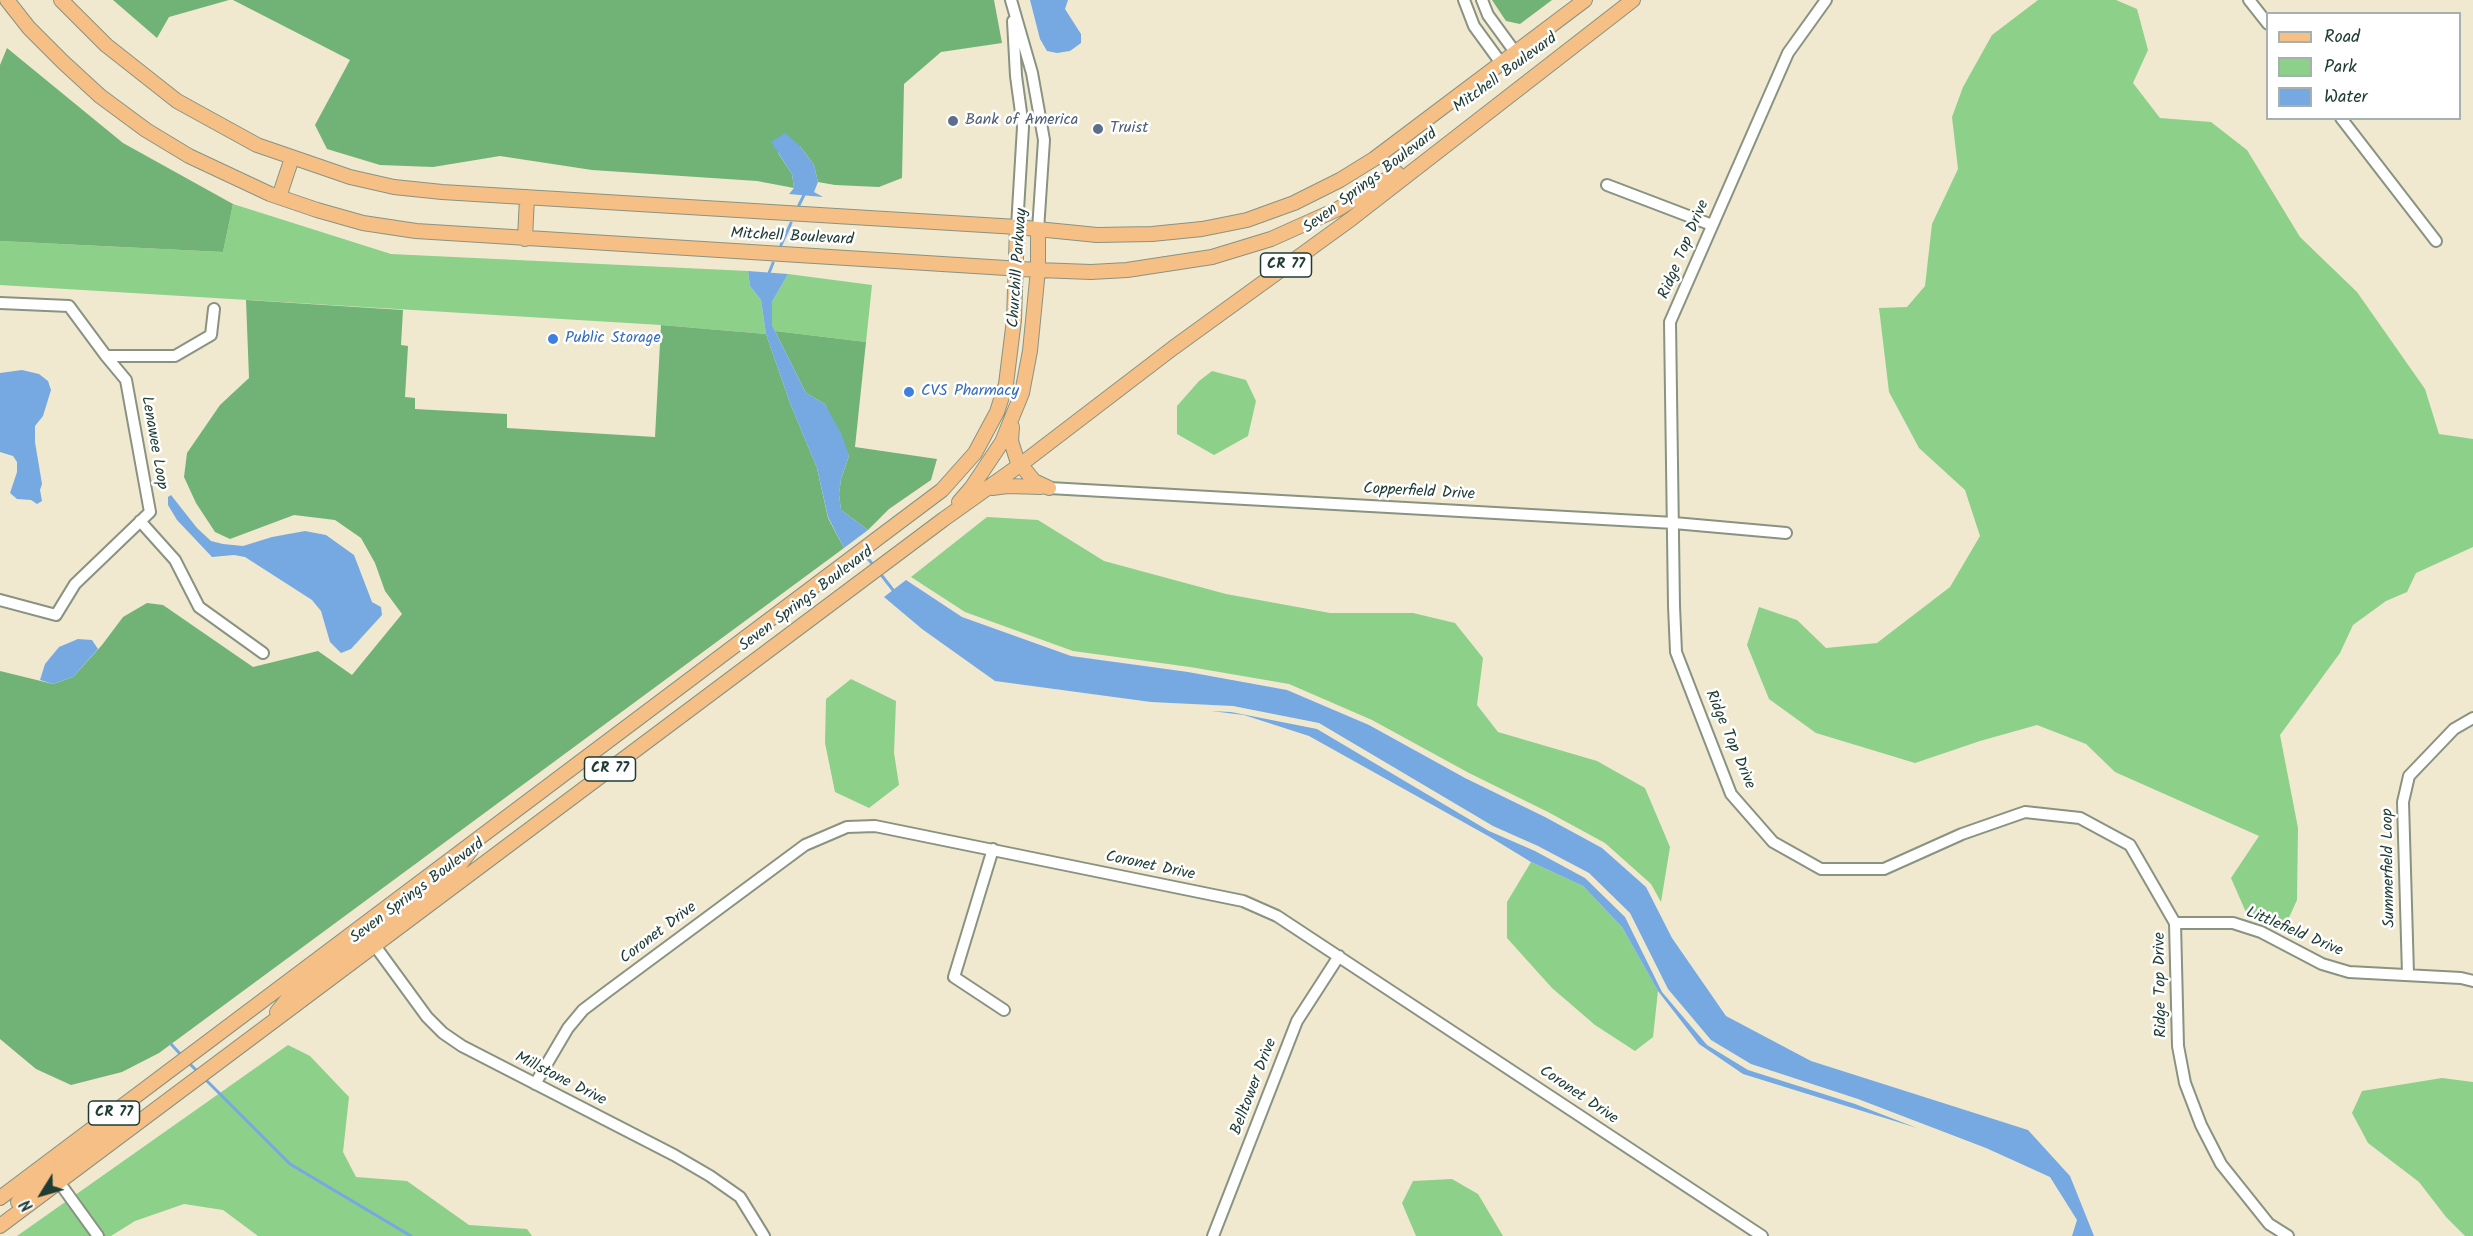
<!DOCTYPE html>
<style>
body{margin:0}
#map{position:relative;width:2473px;height:1236px;overflow:hidden;background:#f0e9cf;font-family:Kalam,sans-serif}
canvas{display:block}
.legend{position:absolute;left:2266px;top:12px;width:195px;height:108px;box-sizing:border-box;background:#fff;border:2px solid #a5b1ae;margin:0;padding:8px 10px;list-style:none;font-size:18px;color:#1f3d34}
.legend li{display:flex;align-items:center;gap:12px;height:30px}
.legend b{width:30px;border:2px solid #a5b1ae}
.north{position:absolute;left:12px;top:1164px;width:60px;height:60px;-webkit-text-stroke:4px #fff;paint-order:stroke;rotate:233deg;font-size:16px;font-weight:700;line-height:24px;text-align:center;color:#1f3d34}
.north::after{content:'';display:block;margin:auto;width:21px;height:27px;background:#1f3d34;clip-path:polygon(50% 0,100% 100%,50% 72%,0 100%)}
</style>
<div id="map">
<canvas width="2473" height="1236"></canvas>
<ul class="legend">
<li><b style="height:8px;background:#f5bf86"></b>Road</li>
<li><b style="height:16px;background:#8cd08a"></b>Park</li>
<li><b style="height:16px;background:#76a9e2"></b>Water</li>
</ul>
<div class="north">N</div>
</div>
<script>
const g = document.querySelector('canvas').getContext('2d');
g.lineJoin = 'round';
function fillPath(path, color) {
  g.fillStyle = color;
  g.fill(path, 'evenodd');
}
function poly(rows) {
  const path = new Path2D();
  for (const r of rows) {
    path.moveTo(r[0], r[1]);
    for (let i = 2; i < r.length; i += 2) path.lineTo(r[i], r[i + 1]);
  }
  return path;
}
function stroke(path, color, width, dash) {
  g.strokeStyle = color;
  g.lineWidth = width;
  g.lineCap = dash ? 'butt' : 'round';
  g.setLineDash(dash || []);
  g.stroke(path);
}
function write(font, color, halo, rows, align = 'center') {
  g.font = font + ' Kalam,sans-serif';
  g.lineWidth = 5;
  g.setLineDash([]);
  g.textBaseline = 'middle';
  g.strokeStyle = halo;
  g.fillStyle = color;
  for (const [text, x, y, turn = 0] of rows) {
    g.save();
    g.translate(x, y);
    g.rotate((+turn || 0) * Math.PI / 180);
    g.textAlign = isNaN(turn) ? turn : align;
    if (halo) g.strokeText(text, 0, 0);
    g.fillText(text, 0, 0);
    g.restore();
  }
}
const green = poly([
 [2038,0,2116,0,2137,9,2148,50,2133,83,2160,118,2211,122,2247,150,2300,237,2357,292,2425,389,2439,434,2473,439,2473,547,2416,573,2407,592,2386,601,2353,625,2340,653,2280,735,2298,828,2297,900,2287,922,2248,917,2231,878,2259,836,2115,772,2086,744,2037,725,1980,741,1915,763,1816,733,1769,699,1747,645,1759,607,1797,620,1826,648,1877,643,1950,587,1980,536,1965,490,1919,448,1889,392,1879,308,1907,307,1925,286,1932,224,1958,169,1952,117,1963,87,1992,35],
 [233,204,391,254,748,271,750,286,761,300,766,334,661,325,0,285,0,241,223,252],
 [788,274,872,285,866,342,775,331,772,325,772,302],
 [1212,371,1246,380,1256,401,1248,436,1214,455,1177,434,1177,406,1199,381],
 [987,517,1038,520,1104,561,1226,594,1330,613,1413,613,1455,623,1483,658,1477,705,1498,732,1597,761,1645,788,1670,847,1661,902,1651,884,1605,843,1548,812,1469,773,1372,720,1289,684,1190,667,1073,651,965,612,911,577],
 [851,679,896,701,894,753,899,785,869,808,835,792,825,743,826,699],
 [1531,862,1583,886,1622,927,1658,991,1653,1037,1635,1051,1595,1025,1552,988,1507,938,1507,902],
 [288,1045,310,1056,349,1097,343,1152,356,1177,407,1181,469,1225,527,1229,532,1236,258,1236,223,1210,184,1204,135,1221,111,1236,17,1236],
 [2442,1078,2473,1082,2473,1236,2465,1236,2446,1217,2419,1182,2368,1143,2352,1113,2362,1091],
 [1452,1179,1478,1194,1503,1236,1416,1236,1402,1203,1413,1181]
]);
const forest = poly([
 [113,0,229,0,169,17,157,38],
 [233,0,994,0,1002,43,941,52,904,84,902,178,879,187,835,185,818,182,814,165,800,146,778,153,792,174,794,188,757,181,592,170,500,156,433,167,380,165,327,149,315,125,350,60],
 [1492,0,1552,0,1520,24,1506,21],
 [7,48,123,143,233,204,223,252,0,241,0,65],
 [246,300,403,310,401,345,408,346,405,397,415,398,415,409,507,414,507,428,655,437,661,325,766,334,790,403,817,468,828,518,844,548,159,1053,122,1072,71,1085,36,1069,0,1039,0,671,53,684,73,677,102,645,123,617,147,603,163,605,253,667,318,651,352,675,402,614,385,591,375,563,361,538,335,520,294,515,230,539,215,532,196,503,184,477,187,453,220,405,249,378],
 [775,331,866,342,855,447,937,459,931,480,889,509,868,530,841,510,839,494,841,479,849,456,825,404,806,393]
]);
const water = poly([
 [1030,0,1068,0,1065,9,1081,34,1081,43,1070,51,1057,53,1047,51,1040,39],
 [785,133,800,146,814,165,818,182,814,192,823,197,789,194,794,188,792,174,771,142],
 [748,271,788,274,772,302,772,325,806,393,825,404,842,435,849,456,841,479,839,494,841,510,868,530,844,548,828,517,817,468,790,403,766,334,761,300,750,286],
 [22,370,39,374,48,381,51,390,43,416,35,426,35,442,42,484,40,490,42,501,37,504,31,500,17,499,10,493,17,472,17,462,13,456,0,452,0,373],
 [171,495,197,528,211,541,223,544,243,546,272,537,305,531,326,535,354,555,372,602,381,607,382,615,351,649,341,653,330,642,321,611,312,600,245,557,234,555,212,557,177,520,168,505,168,497],
 [906,580,962,617,1071,656,1188,672,1287,690,1369,725,1465,778,1545,817,1602,848,1646,887,1672,938,1726,1016,1811,1061,2028,1130,2070,1176,2094,1236,2072,1236,2077,1220,2050,1177,1986,1148,1858,1099,1751,1064,1711,1040,1668,989,1630,913,1589,873,1538,846,1493,826,1319,723,1233,706,1151,702,995,681,922,629,884,597],
 [78,639,92,640,98,649,73,677,53,684,40,680,45,664,59,647],
 [1211,711,1231,712,1317,729,1489,831,1535,851,1585,878,1625,917,1662,992,1707,1045,1748,1070,1855,1104,1917,1128,1743,1074,1699,1044,1658,991,1622,927,1583,886,1531,862,1490,837,1309,736,1244,715]
]);
const stream = poly([
 [799,205,804,195],
 [781,245,791,223],
 [769,273,773,263],
 [864,554,875,567],
 [879,572,893,590],
 [171,1044,182,1056],
 [189,1063,199,1073],
 [204,1078,290,1164,411,1236]
]);
const minor = poly([
 [1011,0,1032,73,1044,140,1038,230],
 [1464,0,1474,26,1501,63],
 [1482,0,1488,15,1515,52],
 [1826,0,1788,53,1670,322,1674,606,1676,652,1731,794,1773,842,1821,869,1884,869,1962,834,2025,812,2080,818,2130,845,2175,923,2178,1046,2185,1083,2201,1125,2221,1164,2269,1224,2288,1236],
 [2249,0,2268,24],
 [1013,21,1016,76,1023,127,1017,227],
 [2341,118,2436,241],
 [1607,185,1712,225],
 [0,303,69,306,106,356,126,380,150,512,75,584,56,615,0,600],
 [106,356,175,356,211,335,214,309],
 [1049,488,1674,523,1786,533],
 [140,521,175,560,199,607,263,653],
 [993,849,954,977,1004,1010],
 [2175,923,2233,923,2261,932,2322,964,2349,972,2461,978,2473,981],
 [370,939,427,1017,443,1033,462,1046,674,1155,710,1176,740,1197,764,1236],
 [2408,974,2403,802,2409,776,2454,729,2473,718],
 [535,1084,568,1028,583,1010,608,991,805,845,847,827,875,826,1243,901,1277,916,1762,1236],
 [59,1182,98,1236],
 [1213,1236,1297,1021,1339,956]
]);
const major = poly([
 [7,0,29,28,63,62,100,96,146,130,189,156,270,194,317,210,363,223,416,231,1038,270,1091,272,1127,270,1212,257,1271,239,1338,209,1397,173],
 [61,0,106,45,177,101,257,145,350,177,394,187,442,192,1017,227,1097,235,1152,234,1202,229,1247,220,1294,203,1340,180,1374,159,1585,0],
 [279,197,292,158],
 [525,239,527,197],
 [1012,427,1011,441,1017,460,1034,481,1049,488],
 [992,488,1008,486,1041,487],
 [959,502,972,487,1002,442,1022,393,1030,351,1038,270,1038,230],
 [277,1012,290,996,311,979,458,867,471,850],
 [59,1182,59,1172,66,1162,127,1114],
 [0,1198,942,490,975,453,997,412,1006,384,1014,320,1017,227],
 [18,1202,44,1177,48,1170,47,1163],
 [0,1226,944,519,1020,465,1173,348,1351,219,1633,0]
]);
const markers = [
 [953,121,6,"#5c6f8a"],
 [1098,129,6,"#5c6f8a"],
 [553,339,6,"#3f7fe0"],
 [909,392,6,"#3f7fe0"]
];
const shields = [
 [1286,265,51],
 [610,769,51],
 [114,1113,51]
];
const shieldNames = [
 ["CR 77",1286,265],
 ["CR 77",610,769],
 ["CR 77",114,1113]
];
const streetNames = [
 ["Mitchell Boulevard",1506,74,-36],
 ["Seven Springs Boulevard",1371,182,-37],
 ["Mitchell Boulevard",792,238,3],
 ["Ridge Top Drive",1685,250,-67],
 ["Churchill Parkway",1019,268,-86],
 ["Lenawee Loop",153,443,80],
 ["Copperfield Drive",1419,493,3],
 ["Seven Springs Boulevard",807,600,-37],
 ["Ridge Top Drive",1729,740,67],
 ["Coronet Drive",1150,867,12],
 ["Summerfield Loop",2390,868,-91],
 ["Seven Springs Boulevard",418,892,-37],
 ["Littlefield Drive",2294,933,23],
 ["Coronet Drive",659,934,-37],
 ["Ridge Top Drive",2162,985,-91],
 ["Millstone Drive",560,1080,27],
 ["Belltower Drive",1255,1087,-69],
 ["Coronet Drive",1578,1096,34]
];
const serviceNames = [
 ["Bank of America",965,121],
 ["Truist",1110,129]
];
const shopNames = [
 ["Public Storage",565,339],
 ["CVS Pharmacy",921,392]
];
fillPath(green, '#8cd08a');
fillPath(forest, '#71b276');
fillPath(water, '#76a9e2');
stroke(stream, '#76a9e2', 3);
stroke(minor, '#889382', 14);
stroke(major, '#889382', 16);
stroke(minor, '#fff', 10);
stroke(major, '#f5bf86', 14);
for (const [x, y, r, color] of markers) {
  const dot = new Path2D();
  dot.arc(x, y, r, 0, 2 * Math.PI);
  g.fillStyle = color;
  g.fill(dot);
  stroke(dot, '#fff', 2);
}
for (const [x, y, w] of shields) {
  const box = new Path2D();
  box.roundRect(x - w / 2, y - 12, w, 24, 4.5);
  g.fillStyle = '#fff';
  g.fill(box);
  stroke(box, '#1f3d34', 1.5);
}
write('bold 15px', '#1f3d34', null, shieldNames);
write('16px', '#1f3d34', '#fff', streetNames);
write('16px', '#4e5e75', '#fff', serviceNames, 'left');
write('16px', '#366cbe', '#fff', shopNames, 'left');
</script>
